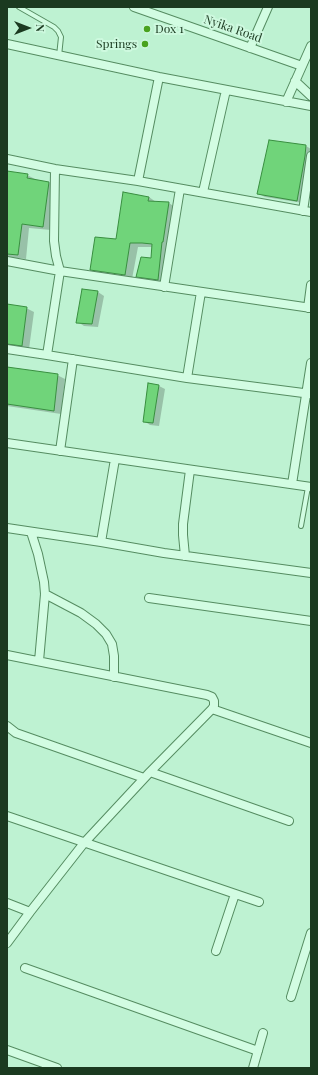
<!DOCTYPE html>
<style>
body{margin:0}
#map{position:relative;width:318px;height:1075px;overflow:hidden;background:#bef2d2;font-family:"Playfair Display",serif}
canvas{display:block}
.frame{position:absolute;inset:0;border:8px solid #1b3a20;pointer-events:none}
.north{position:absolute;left:8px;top:8px;width:40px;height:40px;-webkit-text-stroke:3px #cef9df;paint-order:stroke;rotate:90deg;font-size:11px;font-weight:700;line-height:16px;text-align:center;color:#1b3a20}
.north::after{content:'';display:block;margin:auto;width:14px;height:18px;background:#1b3a20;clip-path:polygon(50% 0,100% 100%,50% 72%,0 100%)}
</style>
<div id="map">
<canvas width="318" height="1075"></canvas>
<div class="frame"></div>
<div class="north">N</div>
</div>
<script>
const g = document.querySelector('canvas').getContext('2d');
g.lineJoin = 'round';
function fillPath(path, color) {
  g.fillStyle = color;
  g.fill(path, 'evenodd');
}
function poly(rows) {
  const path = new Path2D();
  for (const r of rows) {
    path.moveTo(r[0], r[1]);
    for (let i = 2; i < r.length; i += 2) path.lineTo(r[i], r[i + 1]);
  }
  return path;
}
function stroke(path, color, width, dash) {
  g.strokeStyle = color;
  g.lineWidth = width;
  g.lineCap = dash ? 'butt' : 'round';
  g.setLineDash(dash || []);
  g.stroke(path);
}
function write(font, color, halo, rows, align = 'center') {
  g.font = font + ' "Playfair Display",serif';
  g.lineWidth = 4;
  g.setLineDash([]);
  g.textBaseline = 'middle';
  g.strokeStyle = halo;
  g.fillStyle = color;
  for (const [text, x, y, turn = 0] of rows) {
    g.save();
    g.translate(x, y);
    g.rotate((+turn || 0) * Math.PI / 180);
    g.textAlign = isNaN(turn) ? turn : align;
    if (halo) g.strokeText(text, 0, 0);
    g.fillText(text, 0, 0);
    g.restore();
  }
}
const shadow = poly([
 [306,146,311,149,311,160,303,203,265,197,259,194],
 [7,172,27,175,35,179,35,181,49,183,56,187,51,230,29,228,26,259,7,257],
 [149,197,156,202,169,203,176,208,165,283,145,280,137,276,152,260,153,247,138,247,132,279,99,274,91,269,117,240],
 [98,292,104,296,98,327,84,326,78,322],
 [7,305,26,308,34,312,29,349,7,347],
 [7,368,57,375,65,379,61,414,7,406],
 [159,386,165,389,159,426,150,425,144,421]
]);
const building = poly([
 [269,140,306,145,305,156,297,201,257,194,269,140],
 [7,171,28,174,27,178,49,182,43,227,22,224,18,255,7,254,7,171],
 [123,192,149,197,148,201,169,202,163,242,162,242,158,280,136,277,141,257,151,258,152,244,142,243,130,243,125,275,90,270,95,237,116,239,123,192],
 [82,289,98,291,92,324,76,323,82,289],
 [7,304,27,307,22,346,7,344,7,304],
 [7,367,58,374,54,411,7,404,7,367],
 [148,383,159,385,153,423,143,422,148,383]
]);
const lane = poly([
 [19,7,54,27,58,31,61,37,59,56],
 [301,526,308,487]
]);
const street = poly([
 [134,7,302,66],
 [7,44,159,77,311,106],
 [250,48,268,7],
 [295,81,311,96],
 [286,102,311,46],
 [7,159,55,169,138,181,311,212],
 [138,181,159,77],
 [203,192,226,90],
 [303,211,311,156],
 [7,261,60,271,311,308],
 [164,287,180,189],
 [308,308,311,285],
 [7,349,47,355,187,378,311,394],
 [47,355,60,271,56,256,54,241,55,169],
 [187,378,201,292],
 [7,443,311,487],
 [60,451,73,359],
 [115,459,101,542,164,553,311,573],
 [292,484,311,363],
 [7,528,101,542],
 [31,532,38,554,44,582,45,594,39,661],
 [185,556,183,535,183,524,190,470],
 [45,594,81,613,96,624,106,634,112,644,114,656,114,677],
 [149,598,311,621],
 [7,655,207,695,212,697,214,701,214,706,212,709,150,772,84,843,30,912,7,943],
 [212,709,311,743],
 [7,726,16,733,144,778],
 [150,772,289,821],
 [7,816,259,902],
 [7,903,30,912],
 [216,951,235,894],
 [25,968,258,1051],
 [291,997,311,933],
 [7,1050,57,1068],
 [253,1068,263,1033]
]);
const markers = [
 [147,29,4,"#49a21e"],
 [145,44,4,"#49a21e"]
];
const poiNames = [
 ["Dox 1",155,29],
 ["Springs",137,44,"right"]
];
const streetNames = [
 ["Nyika Road",233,29,19]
];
fillPath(shadow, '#0003');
fillPath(building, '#70d47a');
stroke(building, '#388e3f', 1);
stroke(lane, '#558c61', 6);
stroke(street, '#558c61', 10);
stroke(lane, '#d2fce2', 4);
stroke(street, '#d2fce2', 8);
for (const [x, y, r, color] of markers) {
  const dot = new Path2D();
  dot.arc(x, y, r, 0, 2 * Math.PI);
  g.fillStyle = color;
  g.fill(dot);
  stroke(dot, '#cef9df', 1.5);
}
write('12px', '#1b3a20', '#cef9df', poiNames, 'left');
write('12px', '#1b3a20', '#cef9df', streetNames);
</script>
